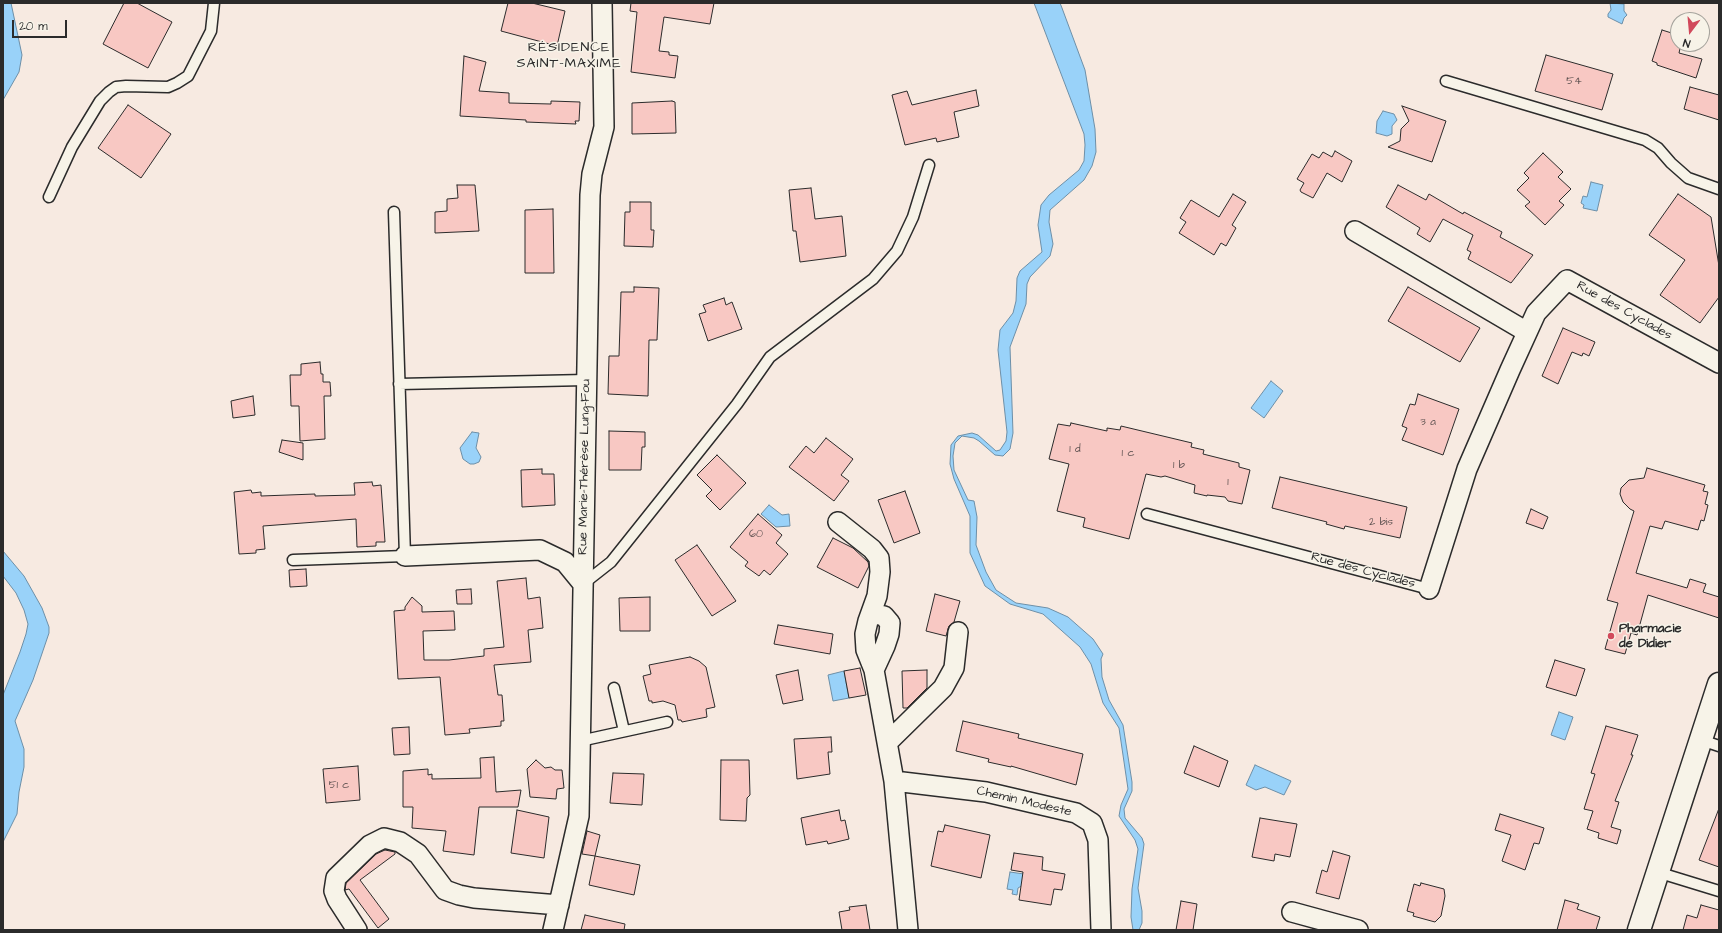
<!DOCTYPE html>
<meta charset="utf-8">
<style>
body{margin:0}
#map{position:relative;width:1722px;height:933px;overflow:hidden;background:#f7eae1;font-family:"Architects Daughter",sans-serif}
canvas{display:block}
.frame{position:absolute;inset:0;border:4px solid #2b2b2b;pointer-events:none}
.north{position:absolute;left:1670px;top:12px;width:40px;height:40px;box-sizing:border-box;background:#f7f3e8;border:1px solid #a5a39c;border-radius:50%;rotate:196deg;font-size:11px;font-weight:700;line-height:16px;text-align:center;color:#2b2b2b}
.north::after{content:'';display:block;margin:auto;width:14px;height:18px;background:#d1495b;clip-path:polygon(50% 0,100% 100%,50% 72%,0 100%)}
.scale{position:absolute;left:12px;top:20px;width:55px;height:18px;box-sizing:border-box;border:2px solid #2b2b2b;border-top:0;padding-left:5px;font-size:12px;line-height:14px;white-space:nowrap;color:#2b2b2b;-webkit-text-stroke:3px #f7f3e8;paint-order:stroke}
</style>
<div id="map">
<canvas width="1722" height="933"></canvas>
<div class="frame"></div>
<div class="north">N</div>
<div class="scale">20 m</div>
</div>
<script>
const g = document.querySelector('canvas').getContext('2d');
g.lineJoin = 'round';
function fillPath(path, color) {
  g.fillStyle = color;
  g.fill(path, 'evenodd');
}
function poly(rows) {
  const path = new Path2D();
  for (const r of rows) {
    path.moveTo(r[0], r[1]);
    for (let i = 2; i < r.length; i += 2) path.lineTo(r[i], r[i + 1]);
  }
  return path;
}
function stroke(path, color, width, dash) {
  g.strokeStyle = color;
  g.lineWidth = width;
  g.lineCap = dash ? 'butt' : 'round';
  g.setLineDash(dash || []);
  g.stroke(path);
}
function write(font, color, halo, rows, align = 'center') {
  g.font = font + ' "Architects Daughter",sans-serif';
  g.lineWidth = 3;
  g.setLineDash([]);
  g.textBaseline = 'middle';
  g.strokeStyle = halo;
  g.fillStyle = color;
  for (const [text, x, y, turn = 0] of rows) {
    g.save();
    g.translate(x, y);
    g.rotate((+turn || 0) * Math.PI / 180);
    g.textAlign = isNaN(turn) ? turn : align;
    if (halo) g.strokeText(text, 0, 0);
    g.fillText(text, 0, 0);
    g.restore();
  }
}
const water = poly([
 [3,3,11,3,22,55,19,72,3,100,3,3],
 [1034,3,1060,3,1062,8,1085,70,1095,129,1096,152,1092,166,1084,180,1050,210,1049,222,1053,244,1050,256,1030,277,1027,284,1026,304,1010,347,1013,433,1010,449,1003,456,995,455,979,441,974,438,962,436,955,443,953,456,954,470,968,500,974,501,977,517,976,545,986,572,996,590,1016,603,1048,608,1068,617,1093,639,1103,654,1101,659,1102,677,1109,700,1123,725,1132,782,1132,791,1124,809,1125,818,1142,838,1144,844,1138,888,1142,911,1142,923,1139,930,1133,930,1131,917,1132,889,1138,849,1135,840,1119,816,1121,805,1128,789,1119,728,1103,703,1091,664,1080,647,1043,614,1010,604,985,586,970,553,970,516,954,479,950,464,951,445,958,436,972,433,978,435,996,451,1000,450,1006,441,1007,432,998,350,1000,330,1013,313,1016,301,1017,278,1020,271,1042,252,1038,225,1041,205,1049,195,1079,170,1084,161,1085,145,1084,134,1034,3],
 [1610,3,1624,4,1624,11,1627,15,1624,18,1622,24,1608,17,1608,14,1611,10,1610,3],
 [1383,111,1394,114,1397,120,1392,126,1392,134,1387,136,1376,133,1377,121,1383,111],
 [1591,182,1603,185,1597,211,1583,208,1584,205,1581,203,1583,196,1587,197,1591,182],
 [1271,381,1283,391,1264,418,1251,408,1271,381],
 [472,432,479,433,476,448,481,457,479,462,474,464,470,464,463,459,460,448,472,432],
 [769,505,782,515,789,514,790,526,776,527,761,514,769,505],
 [3,551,24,576,42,608,49,627,49,633,33,680,15,721,24,749,24,767,19,792,17,814,3,842,3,695,20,652,26,634,28,624,24,610,16,593,3,576,3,551],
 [844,671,849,698,833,701,828,675,844,671],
 [1559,712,1573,717,1565,740,1551,735,1559,712],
 [1255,765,1291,781,1284,795,1265,787,1256,790,1246,785,1255,765],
 [1010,872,1031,875,1030,881,1018,888,1017,895,1012,894,1013,890,1007,889,1010,872]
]);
const building = poly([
 [124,3,137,3,172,22,148,68,103,44,124,3],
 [508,3,532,3,565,11,557,46,501,31,508,3],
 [631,3,714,3,710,24,664,17,659,51,669,52,669,55,678,56,675,78,631,72,637,12,630,11,631,3],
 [1662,30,1678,35,1678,44,1681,44,1679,53,1702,59,1696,78,1657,65,1657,63,1652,61,1662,30],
 [1546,55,1613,74,1602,110,1535,91,1546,55],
 [464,56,486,62,479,91,509,93,509,103,551,104,551,101,580,102,579,121,575,121,576,124,526,122,526,120,460,116,464,56],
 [1690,87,1719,95,1719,120,1684,109,1690,87],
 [976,90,979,106,954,112,959,137,937,142,936,138,905,145,892,95,907,91,912,105,976,90],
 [672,101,675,102,676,133,632,134,632,103,672,101],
 [128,105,171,134,141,178,98,148,128,105],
 [1402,106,1446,121,1432,162,1388,147,1400,141,1401,129,1409,121,1402,106],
 [1335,151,1352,161,1342,182,1327,173,1313,198,1301,192,1300,190,1304,183,1297,179,1312,154,1319,158,1323,152,1332,157,1335,151],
 [1543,153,1563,172,1558,177,1571,189,1559,201,1564,205,1545,225,1525,206,1530,202,1517,190,1529,178,1524,173,1543,153],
 [457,185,475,185,479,231,435,233,435,212,447,211,447,199,458,198,457,185],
 [1398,185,1426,200,1429,194,1463,214,1464,212,1502,232,1500,237,1533,255,1511,283,1468,259,1471,252,1467,250,1473,235,1443,219,1430,242,1417,234,1420,228,1386,207,1398,185],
 [811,188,815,219,842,216,846,256,800,262,796,231,793,231,789,190,811,188],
 [1233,194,1246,202,1232,225,1236,228,1226,246,1221,243,1214,255,1179,233,1186,222,1180,218,1191,200,1219,217,1233,194],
 [1678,194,1711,217,1719,266,1719,297,1700,323,1660,295,1685,260,1649,235,1678,194],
 [630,202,651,202,651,230,654,230,653,247,624,246,625,212,630,212,630,202],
 [553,209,554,273,525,273,525,210,553,209],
 [634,287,659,288,657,340,649,340,648,396,608,394,609,356,619,356,621,292,634,292,634,287],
 [1408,287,1480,328,1460,362,1388,321,1408,287],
 [724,298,726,305,732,302,742,329,708,341,699,314,706,312,703,305,724,298],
 [1563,328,1595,342,1589,356,1583,353,1582,356,1572,352,1558,384,1542,376,1563,328],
 [320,362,321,374,323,374,323,382,330,382,331,396,324,396,325,439,300,441,299,406,291,406,290,375,301,375,301,364,320,362],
 [1418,394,1459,409,1443,455,1402,440,1407,428,1402,426,1410,404,1415,405,1418,394],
 [253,396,255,415,233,418,231,401,253,396],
 [1071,423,1107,431,1107,428,1120,430,1121,426,1192,443,1191,447,1204,450,1203,454,1239,463,1239,467,1250,470,1242,504,1228,501,1225,497,1207,495,1207,496,1194,493,1195,485,1165,476,1161,477,1146,474,1129,539,1083,527,1085,518,1057,511,1069,464,1049,459,1058,424,1070,426,1071,423],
 [609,431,645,432,645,447,642,447,641,470,609,470,609,431],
 [826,438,853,459,841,475,849,481,834,501,789,467,806,446,814,453,826,438],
 [282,440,303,443,303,460,279,452,282,440],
 [717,455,746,483,720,510,706,496,712,490,697,475,717,455],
 [1647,468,1705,485,1703,491,1708,492,1705,504,1708,505,1704,521,1701,520,1698,530,1665,521,1662,529,1650,526,1636,573,1687,588,1690,579,1706,584,1703,592,1719,597,1719,618,1648,595,1637,635,1631,633,1625,654,1605,649,1618,603,1607,600,1634,511,1630,509,1623,502,1620,494,1621,488,1629,480,1644,478,1647,468],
 [542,469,542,474,554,474,555,505,522,507,521,470,542,469],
 [1280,477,1407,507,1400,538,1345,526,1344,529,1326,524,1327,522,1272,508,1280,477],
 [372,482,373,486,381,485,385,542,376,542,376,546,357,547,356,519,263,526,265,549,256,550,256,553,239,554,234,492,251,490,252,493,261,492,261,496,315,494,315,496,355,495,354,483,372,482],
 [905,491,920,533,894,543,878,500,905,491],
 [1531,509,1548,517,1543,529,1526,523,1531,509],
 [758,514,782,535,776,543,788,554,770,575,764,570,759,576,745,566,748,562,730,547,758,514],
 [833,538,853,548,868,562,869,566,858,588,817,567,833,538],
 [697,545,736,601,712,616,675,560,697,545],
 [306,569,307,586,290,587,289,570,306,569],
 [526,578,528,599,540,597,543,628,528,630,531,662,494,665,498,695,502,695,504,721,501,721,501,726,469,729,470,733,445,735,440,677,398,679,394,611,405,610,405,607,412,597,422,606,422,612,454,611,455,630,423,631,424,660,449,660,484,656,484,649,504,647,497,581,526,578],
 [471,589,472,604,457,604,456,590,471,589],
 [935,594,960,601,954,622,949,626,946,636,926,631,935,594],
 [650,597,650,631,620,631,619,598,650,597],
 [778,625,833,634,830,654,774,644,778,625],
 [690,657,699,661,706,667,715,707,706,709,707,717,682,722,681,720,678,720,675,705,663,701,652,703,652,701,649,701,643,676,651,674,649,665,690,657],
 [1555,660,1585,669,1576,696,1546,687,1555,660],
 [860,668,866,695,849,698,844,671,860,668],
 [798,670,803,700,783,704,776,675,798,670],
 [927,670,927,688,907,708,903,708,902,671,927,670],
 [963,721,1019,734,1018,738,1083,754,1076,785,1011,766,1011,767,988,762,989,759,956,751,963,721],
 [1606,726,1638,735,1631,755,1633,755,1615,801,1619,802,1611,827,1621,830,1617,844,1598,838,1599,833,1587,829,1593,811,1584,809,1595,774,1591,773,1606,726],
 [409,727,410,754,394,755,392,728,409,727],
 [831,737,832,752,828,752,830,774,797,779,794,739,831,737],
 [1194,746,1228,761,1219,787,1184,773,1194,746],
 [494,757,496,792,521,790,518,807,479,807,474,855,443,851,446,831,412,828,413,807,403,807,403,771,428,769,428,775,432,774,432,779,481,778,480,758,494,757],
 [536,760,545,768,551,767,555,770,562,770,564,788,557,789,556,799,530,797,527,769,536,760],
 [721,760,749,760,750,795,747,798,746,821,720,820,721,760],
 [358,766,360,800,326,803,323,769,358,766],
 [613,773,644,774,642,805,610,803,613,773],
 [517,810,549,817,544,858,511,853,517,810],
 [839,810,841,821,845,820,849,839,828,844,827,841,806,845,801,818,839,810],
 [1718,811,1719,812,1719,867,1699,860,1718,811],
 [1500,814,1544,828,1539,844,1534,843,1525,870,1502,861,1511,835,1495,830,1500,814],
 [1260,818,1297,824,1290,857,1275,854,1274,861,1252,857,1260,818],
 [945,825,990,835,981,878,931,866,938,831,943,832,945,825],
 [587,831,600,835,595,856,640,865,634,895,589,885,595,856,582,854,587,831],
 [385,850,395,852,395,854,360,880,389,919,378,928,349,889,345,890,346,883,376,854,385,850],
 [1333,851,1350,856,1339,899,1316,893,1322,870,1327,872,1333,851],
 [1014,853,1043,857,1042,870,1065,874,1062,890,1054,889,1051,905,1019,900,1023,872,1011,870,1014,853],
 [1421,883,1444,889,1445,896,1441,916,1435,922,1413,916,1414,913,1407,911,1414,884,1420,886,1421,883],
 [1565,900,1579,904,1577,909,1600,917,1596,930,1557,930,1565,900],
 [1181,901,1197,904,1193,930,1176,930,1181,901],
 [866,905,870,930,842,930,839,912,850,910,849,907,866,905],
 [1701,905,1719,910,1719,930,1683,930,1687,915,1697,918,1701,905],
 [585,915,625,924,624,930,581,930,585,915]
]);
const lane = poly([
 [1446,81,1645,140,1658,148,1671,163,1688,178,1719,189],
 [49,197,72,147,100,101,109,92,116,87,126,86,168,87,177,83,188,76,211,31,214,3],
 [399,384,586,380],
 [1147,514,1429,589],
 [293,560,405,556,394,212],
 [583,584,611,562,737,404,770,357,873,279,897,251,913,217,929,165],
 [614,688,624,731],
 [1701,740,1719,746],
 [580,741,667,722],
 [1657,872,1719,891]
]);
const street = poly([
 [1355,231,1527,332],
 [838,522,872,549,879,558,880,572,877,596,868,621,865,634,866,650,874,670,894,781,908,930],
 [405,556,540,550,565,562,583,584],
 [1429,589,1467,469,1510,370,1536,313,1567,280,1719,363],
 [871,613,884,616,890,623,889,634,885,646,874,670],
 [888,742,943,688,954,668,958,632],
 [894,781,986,792,1076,813,1092,823,1098,840,1101,930],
 [1292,912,1358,930],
 [357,930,337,899,334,891,336,878,370,845,384,838,400,842,418,854,445,890,459,895,474,898,559,905],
 [553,930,579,816,590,195,592,174,604,127,602,3]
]);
const secondary = poly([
 [1639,930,1719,684]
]);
const markers = [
 [1611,636,4,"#d1495b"]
];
const numberNames = [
 ["54",1574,82],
 ["3 a",1428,423],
 ["1 d",1075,450],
 ["1 c",1128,454],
 ["1 b",1179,466],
 ["1",1228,483],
 ["2 bis",1381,523],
 ["60",756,535],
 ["51 c",339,786]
];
const streetNames = [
 ["Rue des Cyclades",1624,311,29],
 ["Rue Marie-Thérèse Lung-Fou",585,467,-89],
 ["Rue des Cyclades",1363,571,15],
 ["Chemin Modeste",1024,802,13]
];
const poiNames = [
 ["Pharmacie",1619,629],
 ["de Didier",1619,644]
];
const neighbourhoodNames = [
 ["RÉSIDENCE",569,48],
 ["SAINT-MAXIME",569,64]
];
fillPath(water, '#99d2f9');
stroke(water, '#6d8fa7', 1);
fillPath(building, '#f8c8c3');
stroke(building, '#2b2b2b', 1);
stroke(lane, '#2b2b2b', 13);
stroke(street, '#2b2b2b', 22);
stroke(secondary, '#2b2b2b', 25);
stroke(lane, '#f7f3e8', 10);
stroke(street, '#f7f3e8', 19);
stroke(secondary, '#f7f3e8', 22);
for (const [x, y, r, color] of markers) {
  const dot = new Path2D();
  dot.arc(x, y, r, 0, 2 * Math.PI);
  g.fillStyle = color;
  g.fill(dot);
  stroke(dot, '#f7f3e8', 1.5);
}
write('11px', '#5e5251', null, numberNames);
write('13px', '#2b2b2b', '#f7f3e8', streetNames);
write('bold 13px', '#2b2b2b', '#f7f3e8', poiNames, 'left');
g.letterSpacing = '1px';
write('14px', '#2b2b2b', '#f7f3e8', neighbourhoodNames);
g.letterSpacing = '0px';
</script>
